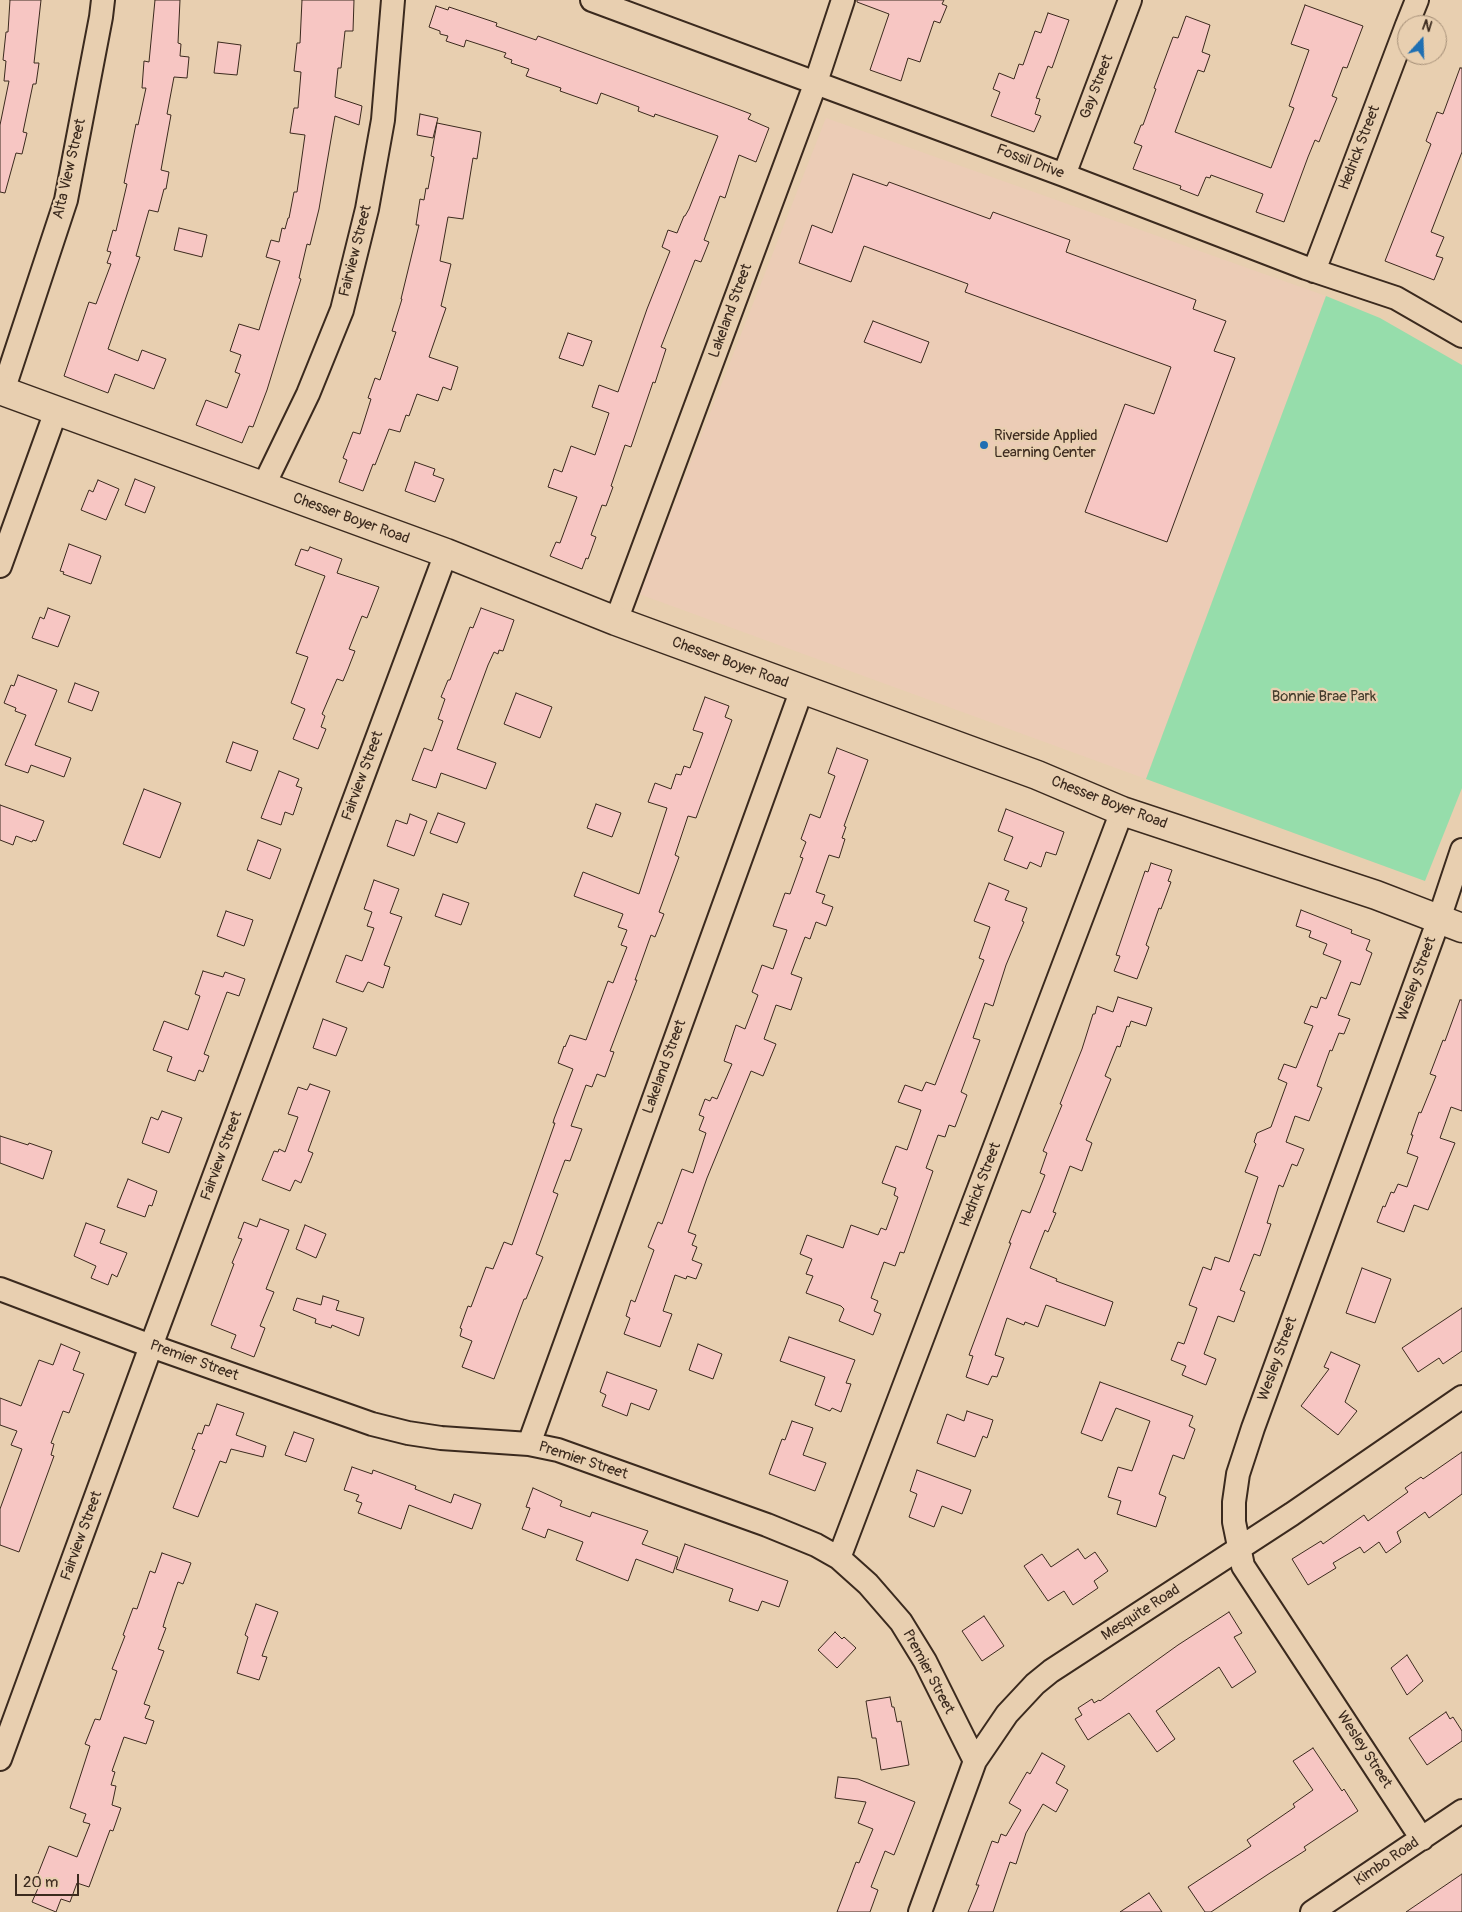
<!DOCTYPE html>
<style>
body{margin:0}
#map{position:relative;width:1462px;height:1912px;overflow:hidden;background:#e8cfb0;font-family:Pangolin,sans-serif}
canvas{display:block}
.north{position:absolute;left:1397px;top:15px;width:50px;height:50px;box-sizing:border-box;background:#e8cfb0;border:1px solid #a38d76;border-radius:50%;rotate:20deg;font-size:14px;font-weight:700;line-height:20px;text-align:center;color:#3b2a1e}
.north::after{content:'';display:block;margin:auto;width:18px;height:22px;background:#1f6fb2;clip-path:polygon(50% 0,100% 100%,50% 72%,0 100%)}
.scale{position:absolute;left:15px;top:1874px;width:64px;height:22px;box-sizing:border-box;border:2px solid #3b2a1e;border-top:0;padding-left:6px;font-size:15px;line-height:18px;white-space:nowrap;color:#3b2a1e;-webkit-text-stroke:4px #e8cfb0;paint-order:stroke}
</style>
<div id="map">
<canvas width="1462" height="1912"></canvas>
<div class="north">N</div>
<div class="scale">20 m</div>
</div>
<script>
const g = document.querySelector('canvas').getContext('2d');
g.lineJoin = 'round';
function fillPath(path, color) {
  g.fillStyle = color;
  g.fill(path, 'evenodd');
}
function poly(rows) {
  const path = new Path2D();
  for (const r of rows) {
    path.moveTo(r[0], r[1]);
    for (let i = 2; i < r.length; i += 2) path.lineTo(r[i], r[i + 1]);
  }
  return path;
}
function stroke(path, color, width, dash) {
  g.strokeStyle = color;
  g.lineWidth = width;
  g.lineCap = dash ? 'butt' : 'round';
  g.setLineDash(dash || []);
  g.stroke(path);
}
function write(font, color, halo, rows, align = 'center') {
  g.font = font + ' Pangolin,sans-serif';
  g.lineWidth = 4.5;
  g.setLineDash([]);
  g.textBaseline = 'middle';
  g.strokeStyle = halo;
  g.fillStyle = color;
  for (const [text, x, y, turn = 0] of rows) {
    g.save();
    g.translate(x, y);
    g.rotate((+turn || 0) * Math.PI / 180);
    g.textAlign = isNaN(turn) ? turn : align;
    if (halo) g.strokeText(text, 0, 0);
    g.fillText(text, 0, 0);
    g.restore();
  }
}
const built = poly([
 [826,118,1326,296,1146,779,639,594]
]);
const green = poly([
 [1326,296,1380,318,1462,365,1462,788,1425,881,1146,779]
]);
const building = poly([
 [10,0,41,0,34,63,39,63,36,84,33,84,23,132,27,133,22,154,16,153,5,193,0,192,0,125,9,81,4,81,6,61,3,60,6,32,8,32,10,0],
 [155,0,180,0,178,43,181,44,180,56,189,57,187,78,174,77,167,114,171,115,161,170,169,172,166,189,164,189,158,212,149,210,136,256,140,257,108,349,138,361,142,350,166,359,154,389,115,374,108,393,64,376,89,302,96,304,111,264,107,263,111,252,107,251,113,230,116,231,127,184,124,183,136,124,138,125,146,88,142,88,144,61,149,62,155,0],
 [302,0,354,0,353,31,345,31,341,68,338,68,335,97,362,106,359,125,335,116,319,209,310,245,307,244,299,278,301,279,267,390,253,427,249,426,242,443,196,425,206,400,227,408,240,374,235,372,241,355,230,351,239,324,259,330,280,261,266,257,271,240,279,242,282,228,285,229,288,218,289,218,294,192,297,192,305,135,290,133,294,108,298,108,301,72,294,71,297,43,300,43,302,0],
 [857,0,944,0,942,4,947,6,940,23,934,21,920,62,908,58,901,81,870,70,889,14,857,2,857,0],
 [1305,5,1363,26,1347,68,1343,67,1332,96,1337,98,1327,122,1319,142,1315,140,1308,157,1284,222,1256,212,1263,194,1211,175,1210,178,1206,177,1198,196,1180,189,1181,186,1133,169,1142,146,1134,143,1141,125,1143,125,1156,89,1154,88,1173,37,1178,38,1186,16,1210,25,1202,52,1210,55,1204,72,1198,70,1175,132,1271,168,1294,108,1289,106,1309,50,1291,44,1305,5],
 [436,6,448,10,449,7,497,23,496,26,536,40,538,36,730,106,751,114,748,119,769,128,756,162,739,155,725,198,720,196,704,240,709,242,701,262,695,260,677,306,661,347,666,349,655,383,653,382,631,447,625,445,611,486,613,487,606,506,602,505,591,535,596,537,588,559,586,558,582,569,550,556,556,542,560,543,577,497,548,487,554,469,562,472,571,446,595,455,609,413,592,407,599,385,618,392,647,309,670,251,662,247,668,230,677,233,684,216,685,216,689,209,718,136,655,114,654,117,638,111,639,107,601,93,597,104,560,91,561,88,526,76,529,69,511,63,512,60,504,57,506,53,466,40,464,47,446,41,448,36,440,34,440,31,429,27,436,6],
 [1048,13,1069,20,1052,68,1048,66,1036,98,1040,99,1035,114,1041,116,1034,132,991,116,1000,92,993,89,999,73,1014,79,1019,64,1023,65,1035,31,1041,33,1048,13],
 [218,42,241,45,237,75,214,73,218,42],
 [1460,68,1462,68,1462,152,1431,232,1444,237,1436,256,1443,258,1434,280,1385,261,1431,144,1426,141,1437,112,1443,114,1460,68],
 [420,114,438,118,433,138,417,135,420,114],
 [437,123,481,132,477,159,473,158,463,219,448,217,440,261,451,264,441,306,446,308,429,357,458,367,451,390,443,387,438,401,417,394,409,416,406,415,400,432,389,429,375,465,373,464,363,491,339,482,347,460,343,458,353,432,360,434,371,399,368,398,375,378,380,380,396,332,392,331,402,299,401,299,419,225,416,225,420,199,424,200,426,188,428,189,434,157,431,156,437,123],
 [853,174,887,186,889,182,990,219,993,212,1070,240,1066,252,1196,300,1193,309,1226,321,1214,351,1235,358,1167,542,1085,512,1125,404,1154,414,1171,367,965,292,968,284,864,246,851,282,799,263,812,225,832,233,853,174],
 [179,228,207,235,202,257,174,250,179,228],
 [873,321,929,342,921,363,864,342,873,321],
 [568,333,592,341,583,366,559,358,568,333],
 [415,462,435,469,433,475,444,479,435,502,405,491,415,462],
 [135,479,155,487,145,513,125,505,135,479],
 [98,480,119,489,106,520,81,510,89,490,93,492,98,480],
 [69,544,101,556,91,584,63,574,64,572,60,571,69,544],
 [310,547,342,559,337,573,379,587,367,618,362,616,349,649,355,651,348,669,343,681,337,679,322,714,325,716,321,727,326,729,318,749,293,739,305,709,291,703,308,657,296,653,325,576,295,565,301,549,308,551,310,547],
 [48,608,70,616,58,647,32,638,40,617,44,619,48,608],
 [481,608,514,620,503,651,499,650,498,654,494,652,488,665,457,749,496,763,486,789,441,773,436,788,412,780,424,748,432,751,443,721,438,719,445,699,441,697,448,680,450,680,470,627,473,628,481,608],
 [18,675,57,690,35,745,71,758,64,777,31,765,28,773,5,765,26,715,15,711,16,708,4,703,11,685,14,686,18,675],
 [75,683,99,692,92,711,68,702,75,683],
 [516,693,552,707,540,738,504,724,516,693],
 [705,697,729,706,725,717,732,720,696,818,688,816,675,855,679,857,659,912,664,914,655,937,651,935,635,980,637,980,610,1051,614,1052,605,1077,597,1074,592,1087,586,1085,571,1126,582,1129,570,1161,565,1160,553,1192,558,1194,536,1254,543,1257,526,1299,524,1299,494,1379,462,1367,472,1341,460,1336,462,1329,460,1328,468,1306,471,1307,486,1267,493,1269,504,1242,512,1245,555,1123,553,1123,554,1119,573,1069,558,1063,564,1046,565,1047,570,1035,586,1040,608,981,613,983,627,947,621,945,627,930,618,927,623,914,574,896,583,872,639,894,667,808,648,802,655,783,671,789,676,774,681,775,684,766,690,768,703,733,693,730,705,697],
 [233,742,258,751,251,771,226,762,233,742],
 [837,748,868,760,844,826,846,827,842,838,845,839,839,858,829,855,816,892,825,895,822,903,833,907,826,926,816,922,810,939,805,937,791,974,802,978,791,1010,776,1005,764,1039,776,1044,763,1076,751,1071,707,1178,688,1232,696,1235,692,1245,697,1247,692,1260,702,1264,696,1279,687,1276,686,1279,675,1275,663,1311,672,1314,660,1347,624,1334,630,1318,626,1316,631,1300,635,1302,654,1250,648,1247,658,1222,662,1224,682,1169,693,1173,706,1133,699,1130,704,1117,699,1115,705,1099,710,1101,712,1097,717,1099,732,1064,724,1061,736,1025,745,1029,758,995,752,992,762,965,773,969,787,930,773,926,785,893,790,894,803,858,800,857,806,842,801,839,810,814,820,818,835,776,828,773,837,748],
 [279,771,299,779,296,786,302,788,293,815,285,812,281,825,261,818,279,771],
 [144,789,181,803,160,858,123,844,144,789],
 [596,804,621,813,612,837,587,828,596,804],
 [0,805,44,821,36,841,33,840,32,842,16,836,13,845,0,840,0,805],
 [1006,809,1064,832,1056,855,1046,852,1041,867,1030,862,1027,869,1004,860,1013,837,998,831,1006,809],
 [438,813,465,823,457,843,430,833,438,813],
 [410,814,427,821,414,856,387,846,396,820,407,824,410,814],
 [258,840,281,849,270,879,247,870,258,840],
 [1151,863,1172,870,1168,881,1171,882,1161,909,1159,908,1146,945,1149,947,1137,979,1114,971,1120,956,1116,955,1145,871,1148,872,1151,863],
 [374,880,399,889,390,913,402,917,384,965,390,967,383,988,368,982,363,992,336,982,346,955,362,961,374,928,367,926,372,912,364,909,374,880],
 [989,883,1009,891,1005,900,1027,908,1022,921,1024,922,1006,965,993,1006,985,1003,973,1038,980,1040,961,1092,967,1095,955,1127,949,1125,945,1137,938,1135,926,1168,933,1171,904,1253,900,1252,895,1266,884,1262,871,1298,878,1301,874,1311,881,1314,873,1335,839,1321,844,1309,841,1306,806,1293,813,1276,806,1274,812,1259,800,1254,807,1235,843,1248,851,1225,878,1235,881,1228,886,1230,898,1197,894,1195,896,1188,882,1183,896,1146,907,1150,921,1110,898,1102,905,1085,922,1091,926,1082,935,1085,984,960,979,958,990,927,974,921,989,883],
 [443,894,469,903,461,925,435,916,443,894],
 [1301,910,1352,930,1351,933,1370,940,1366,950,1372,953,1360,985,1351,982,1338,1015,1350,1019,1344,1034,1339,1033,1332,1051,1330,1050,1317,1086,1322,1088,1309,1121,1295,1116,1286,1142,1304,1149,1297,1166,1292,1164,1283,1187,1279,1185,1267,1223,1271,1224,1260,1256,1254,1254,1240,1290,1245,1292,1234,1322,1218,1316,1204,1354,1216,1359,1206,1385,1182,1375,1186,1366,1171,1360,1178,1342,1184,1344,1197,1308,1189,1305,1203,1267,1211,1270,1215,1257,1229,1262,1258,1177,1245,1172,1256,1144,1254,1142,1257,1133,1271,1127,1287,1083,1278,1079,1284,1064,1296,1068,1313,1026,1304,1023,1311,1006,1317,1008,1321,997,1326,999,1341,961,1323,954,1327,944,1309,937,1311,931,1296,926,1301,910],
 [226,911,253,920,244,946,217,936,226,911],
 [203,971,223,977,225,972,245,979,239,996,227,992,204,1054,209,1056,203,1072,199,1070,195,1081,167,1071,172,1057,153,1050,164,1021,188,1030,200,996,195,994,203,971],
 [1118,997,1152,1008,1146,1026,1131,1021,1129,1027,1127,1026,1120,1047,1117,1046,1105,1076,1111,1079,1086,1140,1092,1143,1082,1171,1070,1166,1053,1212,1056,1213,1048,1232,1045,1230,1030,1268,1057,1279,1056,1281,1113,1302,1105,1326,1046,1305,1038,1327,1025,1322,1024,1325,1007,1318,995,1355,1004,1358,997,1377,992,1376,988,1385,966,1377,973,1356,969,1355,1011,1243,1009,1243,1022,1210,1030,1213,1045,1175,1040,1173,1047,1153,1043,1151,1062,1105,1060,1104,1082,1049,1093,1014,1095,1014,1097,1006,1113,1012,1118,997],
 [1460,1000,1462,1000,1462,1111,1451,1107,1440,1138,1455,1143,1428,1210,1414,1205,1404,1232,1377,1222,1383,1206,1385,1207,1391,1192,1394,1193,1398,1184,1407,1187,1418,1157,1407,1153,1413,1135,1411,1135,1419,1112,1421,1113,1436,1076,1430,1074,1443,1040,1445,1041,1460,1000],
 [323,1019,347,1028,336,1056,313,1048,323,1019],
 [310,1084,330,1091,308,1151,313,1153,301,1183,295,1180,290,1191,262,1180,274,1151,278,1152,279,1149,285,1152,298,1117,288,1114,298,1087,307,1090,310,1084],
 [162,1111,182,1118,169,1153,142,1143,151,1117,158,1120,162,1111],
 [0,1136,28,1145,29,1143,52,1151,43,1179,0,1163,0,1136],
 [128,1179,157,1191,152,1206,149,1205,145,1217,117,1207,128,1179],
 [260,1219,289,1230,266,1289,274,1292,260,1326,265,1328,254,1357,231,1348,236,1335,211,1325,234,1264,232,1263,242,1239,238,1238,244,1222,257,1227,260,1219],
 [86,1223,105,1230,100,1243,127,1253,117,1277,112,1274,108,1285,91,1278,96,1266,74,1256,86,1223],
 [305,1225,326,1234,316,1258,296,1249,305,1225],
 [1362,1268,1391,1279,1375,1323,1346,1313,1362,1268],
 [323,1296,339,1301,336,1310,364,1318,359,1336,332,1325,331,1328,315,1323,316,1319,293,1310,297,1298,321,1305,323,1296],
 [1462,1308,1462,1351,1443,1364,1439,1358,1418,1372,1402,1348,1462,1308],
 [789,1337,855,1360,846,1383,851,1384,841,1412,832,1408,830,1411,815,1405,825,1377,780,1361,789,1337],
 [61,1344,80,1352,73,1370,84,1374,69,1413,63,1411,51,1443,54,1444,51,1455,54,1456,19,1552,0,1545,0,1509,22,1449,11,1445,17,1431,0,1425,0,1398,21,1406,39,1360,53,1365,61,1344],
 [698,1344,722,1354,713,1379,689,1370,698,1344],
 [1331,1352,1360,1365,1345,1402,1357,1411,1338,1435,1301,1406,1329,1369,1324,1367,1331,1352],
 [607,1372,657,1390,649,1410,631,1403,627,1416,602,1406,606,1395,600,1392,607,1372],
 [1100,1382,1193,1416,1189,1426,1195,1429,1184,1459,1173,1455,1159,1494,1166,1497,1156,1527,1117,1514,1121,1501,1108,1497,1118,1467,1132,1471,1150,1421,1116,1408,1102,1441,1081,1433,1100,1382],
 [217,1404,244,1413,236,1435,266,1446,263,1457,231,1449,226,1463,220,1461,198,1517,173,1508,195,1450,192,1449,198,1433,202,1434,205,1425,209,1426,217,1404],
 [967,1411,993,1420,987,1438,983,1436,975,1457,937,1443,947,1414,964,1421,967,1411],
 [792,1421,813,1428,803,1455,826,1463,815,1491,769,1474,782,1439,785,1440,792,1421],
 [294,1432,314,1439,306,1462,285,1455,294,1432],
 [1462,1452,1462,1494,1429,1518,1425,1512,1397,1532,1401,1542,1386,1553,1379,1542,1364,1553,1360,1547,1333,1563,1336,1568,1308,1585,1292,1559,1321,1541,1323,1544,1364,1515,1368,1521,1408,1492,1405,1488,1421,1477,1423,1479,1462,1452],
 [352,1467,372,1474,373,1470,416,1486,415,1489,451,1503,454,1494,481,1504,472,1529,409,1505,401,1529,358,1513,362,1503,356,1501,359,1495,344,1490,352,1467],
 [917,1470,971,1490,962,1514,942,1506,934,1527,909,1517,917,1494,910,1491,917,1470],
 [533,1488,562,1501,560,1506,590,1517,592,1512,648,1531,642,1544,678,1557,673,1573,636,1559,628,1581,576,1560,583,1542,548,1529,545,1538,522,1529,530,1508,526,1507,533,1488],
 [685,1544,788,1581,779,1607,762,1601,758,1611,729,1601,733,1589,676,1569,685,1544],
 [1078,1549,1085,1559,1095,1552,1108,1571,1094,1581,1098,1588,1073,1605,1064,1591,1048,1601,1024,1566,1042,1554,1051,1567,1078,1549],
 [162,1553,191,1563,183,1584,178,1582,165,1620,163,1627,166,1628,158,1649,164,1651,144,1704,150,1706,145,1718,154,1721,146,1744,124,1737,112,1771,115,1772,111,1785,116,1786,112,1805,121,1808,113,1831,110,1830,89,1887,77,1883,70,1902,61,1899,56,1912,32,1902,39,1886,34,1884,49,1846,77,1857,90,1824,83,1822,86,1814,70,1808,90,1746,85,1744,95,1719,100,1720,117,1671,112,1669,125,1636,123,1635,133,1608,137,1609,150,1571,155,1573,162,1553],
 [256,1604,278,1612,262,1656,267,1657,259,1680,237,1673,248,1637,245,1635,256,1604],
 [1229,1612,1242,1633,1234,1637,1256,1672,1232,1688,1219,1667,1156,1711,1175,1739,1157,1752,1129,1713,1088,1740,1075,1719,1082,1715,1078,1708,1092,1699,1094,1703,1099,1700,1100,1701,1178,1645,1229,1612],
 [984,1616,1004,1646,982,1661,962,1631,984,1616],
 [835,1632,842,1639,844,1637,856,1648,837,1668,818,1650,835,1632],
 [1407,1655,1423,1681,1407,1695,1391,1668,1407,1655],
 [890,1697,892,1707,894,1707,897,1722,901,1721,909,1765,881,1770,876,1738,872,1738,866,1701,890,1697],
 [1446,1712,1450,1719,1453,1717,1462,1731,1462,1741,1427,1765,1409,1738,1446,1712],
 [1313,1748,1342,1791,1344,1789,1358,1811,1304,1847,1306,1850,1270,1873,1211,1912,1205,1912,1188,1887,1251,1846,1247,1840,1295,1807,1293,1804,1313,1790,1293,1761,1313,1748],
 [1042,1753,1065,1766,1056,1783,1068,1790,1056,1812,1043,1804,1026,1833,1016,1864,1010,1862,993,1912,968,1912,979,1885,976,1885,992,1841,998,1843,1001,1834,1006,1836,1021,1810,1009,1803,1027,1772,1030,1774,1042,1753],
 [838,1777,858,1779,915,1802,894,1855,885,1851,871,1887,878,1890,870,1912,837,1912,856,1862,859,1863,873,1829,858,1823,866,1802,835,1798,838,1777],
 [1462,1874,1462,1912,1406,1912,1462,1874],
 [1149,1893,1162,1912,1120,1912,1149,1893]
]);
const street = poly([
 [592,0,1064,175,1306,268,1396,298,1462,336],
 [1407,25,1417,0],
 [1064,175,1130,0],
 [1314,271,1407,25],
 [3,391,66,200,101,17,103,0],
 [263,487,308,394,342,310,367,209,383,120,393,0],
 [0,566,56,411],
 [616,621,816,82,843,0],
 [0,1289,151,1346,372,1424,408,1433,441,1438,529,1444,558,1450,767,1525,816,1545,839,1558,868,1584,901,1622,925,1661,975,1761],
 [529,1444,802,689],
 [839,1558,1122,811],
 [0,1759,151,1346,446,553],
 [1422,1839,1243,1566,1234,1522,1234,1502,1238,1474,1253,1428,1439,919,1462,850],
 [920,1912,975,1761,1007,1714,1035,1684,1051,1671,1292,1514,1462,1397],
 [1312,1912,1462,1811]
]);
const secondary = poly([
 [0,390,446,553,616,621,1037,775,1122,811,1376,895,1462,928]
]);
const markers = [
 [984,445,5,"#1f6fb2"]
];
const streetNames = [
 ["Gay Street",1097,87,-69],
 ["Hedrick Street",1360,148,-69],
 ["Fossil Drive",1030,162,21],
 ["Alta View Street",70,169,-77],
 ["Fairview Street",356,251,-76],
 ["Lakeland Street",731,311,-70],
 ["Chesser Boyer Road",351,519,20],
 ["Chesser Boyer Road",730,663,20],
 ["Fairview Street",363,776,-70],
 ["Chesser Boyer Road",1109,803,21],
 ["Wesley Street",1417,979,-70],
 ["Lakeland Street",665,1067,-70],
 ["Fairview Street",222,1156,-70],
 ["Hedrick Street",981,1185,-69],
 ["Wesley Street",1278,1359,-70],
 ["Premier Street",194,1361,20],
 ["Premier Street",583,1461,18],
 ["Fairview Street",82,1536,-70],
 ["Mesquite Road",1141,1613,-33],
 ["Premier Street",928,1672,62],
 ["Wesley Street",1364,1750,57],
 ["Kimbo Road",1387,1862,-34]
];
const poiNames = [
 ["Riverside Applied",994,436],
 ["Learning Center",994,453]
];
const parkNames = [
 ["Bonnie Brae Park",1324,697]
];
fillPath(built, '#ecccb6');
fillPath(green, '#96ddab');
fillPath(building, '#f7c6c3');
stroke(building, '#3b2a1e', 1);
stroke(street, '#3b2a1e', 26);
stroke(secondary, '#3b2a1e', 31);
stroke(street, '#e8cfb0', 22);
stroke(secondary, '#e8cfb0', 28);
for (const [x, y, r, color] of markers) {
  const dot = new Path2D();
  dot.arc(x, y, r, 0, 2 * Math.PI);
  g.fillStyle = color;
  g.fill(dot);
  stroke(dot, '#e8cfb0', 2);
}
write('15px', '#3b2a1e', '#e8cfb0', streetNames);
write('15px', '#3b2a1e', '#e8cfb0', poiNames, 'left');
write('15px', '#443c2c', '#e8cfb0', parkNames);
</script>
